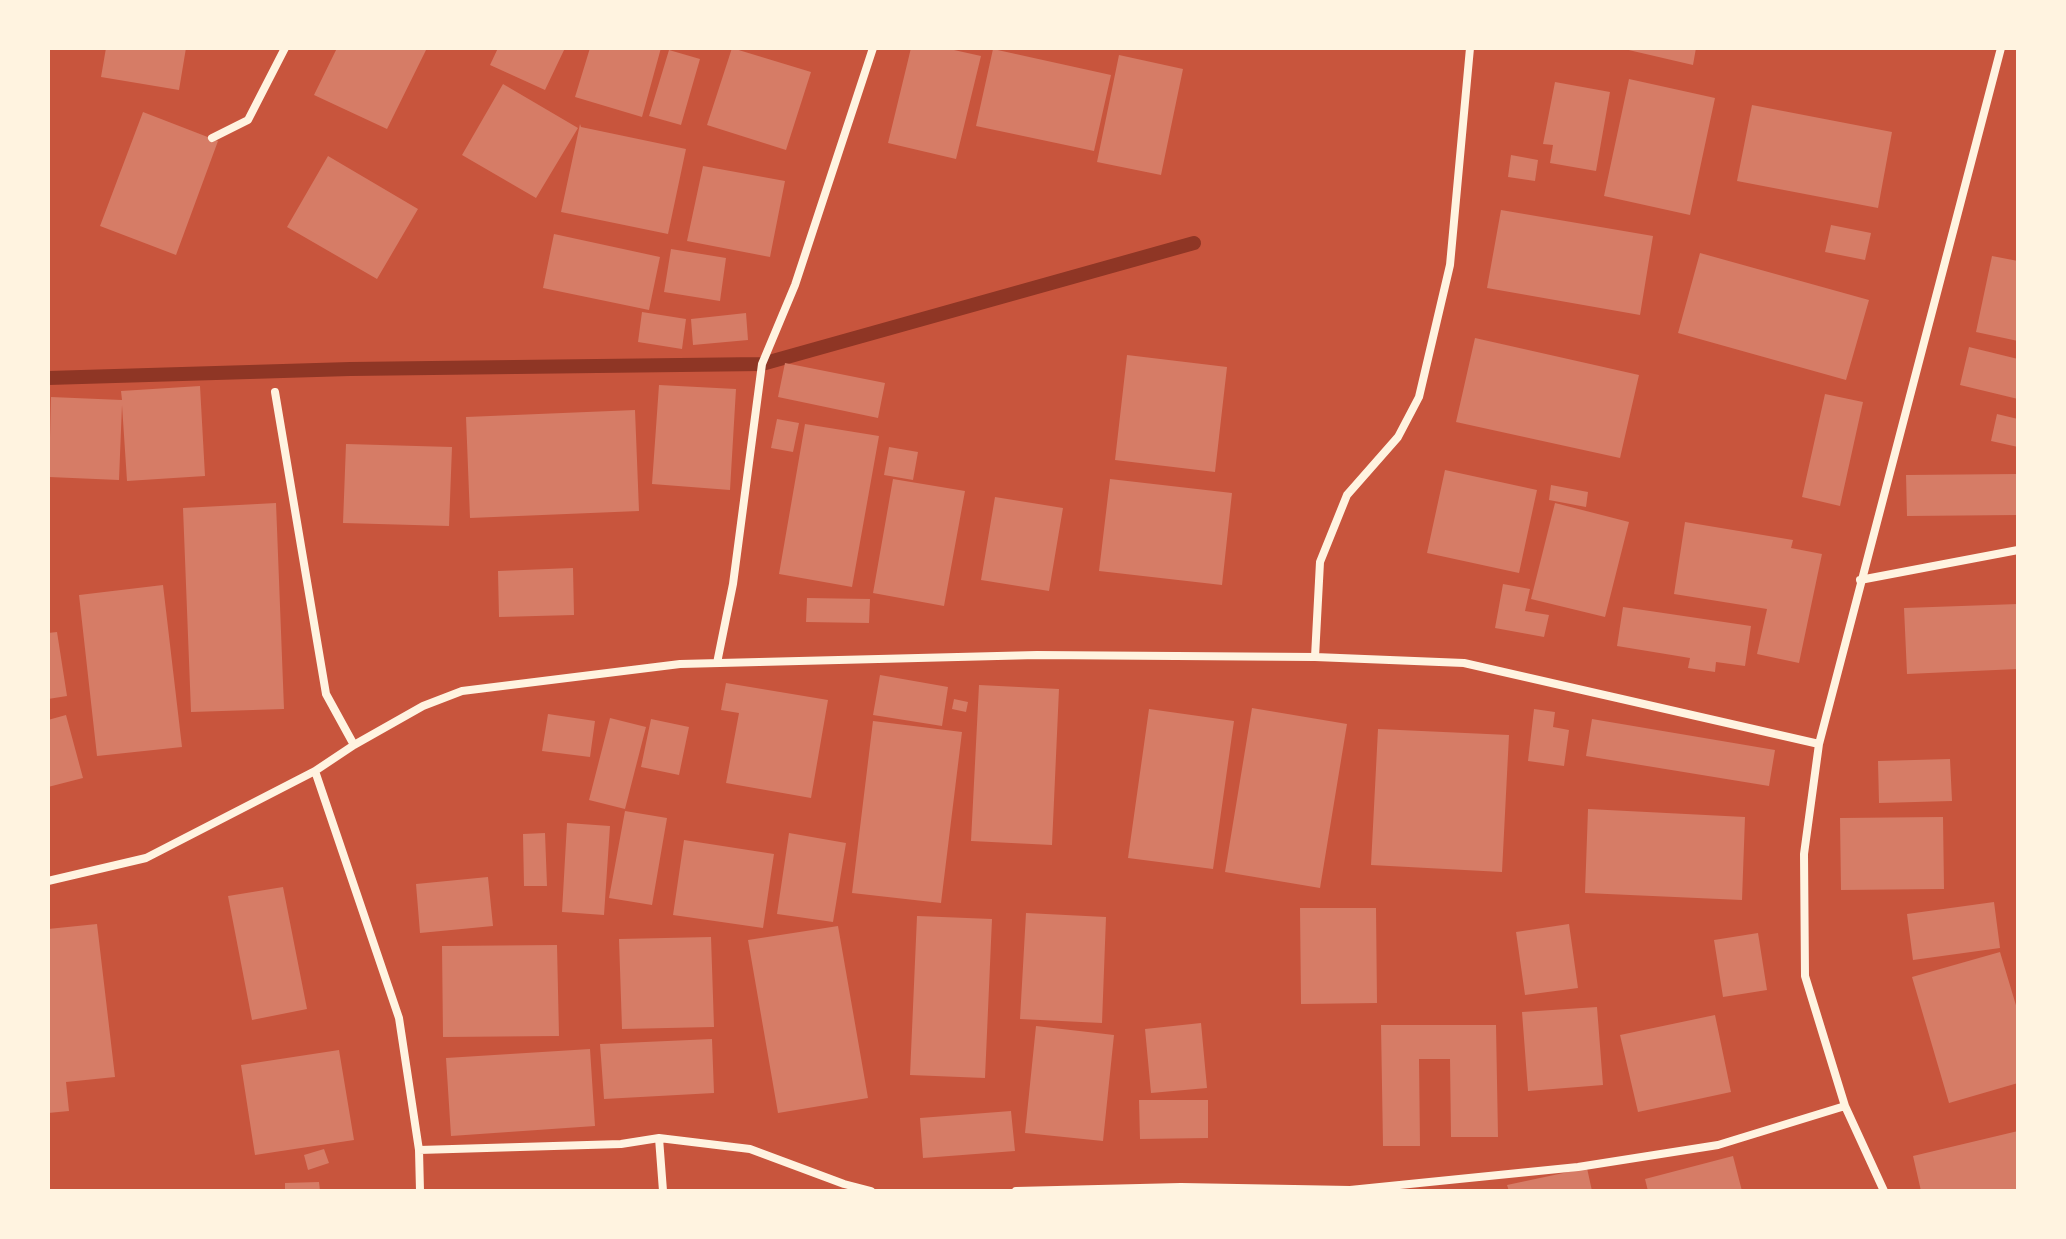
<!DOCTYPE html>
<style>
body{margin:0}
#map{position:relative;width:2066px;height:1239px;overflow:hidden;background:#c8553d;font-family:Rubik,sans-serif}
canvas{display:block}
.frame{position:absolute;inset:0;border:50px solid #fff3e0;pointer-events:none}
</style>
<div id="map">
<canvas width="2066" height="1239"></canvas>
<div class="frame"></div>
</div>
<script>
const g = document.querySelector('canvas').getContext('2d');
g.lineJoin = 'round';
function poly(rows) {
  const path = new Path2D();
  for (const r of rows) {
    path.moveTo(r[0], r[1]);
    for (let i = 2; i < r.length; i += 2) path.lineTo(r[i], r[i + 1]);
  }
  return path;
}
function stroke(path, color, width, dash) {
  g.strokeStyle = color;
  g.lineWidth = width;
  g.lineCap = dash ? 'butt' : 'round';
  g.setLineDash(dash || []);
  g.stroke(path);
}
function fillPath(path, color) {
  g.fillStyle = color;
  g.fill(path, 'evenodd');
}
const stream = poly([
 [48,378,350,369,762,364,1194,243]
]);
const building = poly([
 [106,48,186,48,179,90,101,77],
 [337,48,427,48,387,129,314,95],
 [498,48,565,48,545,90,490,65],
 [590,48,661,48,642,117,575,97],
 [732,48,811,72,786,150,707,125],
 [911,48,945,48,981,56,956,159,888,143],
 [1620,48,1696,48,1693,65],
 [993,49,1111,75,1094,151,976,126],
 [669,50,700,59,681,125,649,116],
 [1119,55,1183,69,1161,175,1097,162],
 [1629,79,1715,98,1690,215,1604,196],
 [1555,82,1610,92,1596,171,1550,163,1553,145,1543,144],
 [503,84,578,128,536,198,462,155],
 [1752,105,1892,132,1878,208,1737,181],
 [143,112,218,141,176,255,100,226],
 [580,124,581,127,686,149,668,234,561,212],
 [1511,155,1538,160,1535,181,1508,177],
 [328,156,418,209,377,279,287,227],
 [703,166,785,181,770,257,687,241],
 [1501,210,1653,236,1640,315,1487,288],
 [1831,225,1871,233,1865,260,1825,252],
 [554,234,660,257,649,310,543,288],
 [671,249,726,258,720,301,664,292],
 [1700,253,1869,300,1846,380,1678,333],
 [1992,256,2018,261,2018,341,1976,332],
 [642,312,686,319,682,349,638,342],
 [746,313,748,340,693,345,691,319],
 [1475,338,1639,375,1620,458,1456,422],
 [1969,347,2018,359,2018,399,1960,385],
 [1127,355,1227,367,1215,472,1115,460],
 [785,363,885,383,878,418,778,397],
 [659,385,736,389,730,490,652,484],
 [200,386,205,476,127,481,122,405,119,480,49,477,51,397,122,400,121,391],
 [1825,394,1863,402,1840,506,1802,497],
 [635,410,639,511,470,518,466,417],
 [1997,414,2018,419,2018,447,1991,441],
 [777,419,799,423,793,452,771,448],
 [805,424,879,436,852,587,779,574],
 [346,444,452,447,449,526,343,523],
 [889,447,918,452,913,480,884,475],
 [1445,470,1537,490,1519,573,1427,553],
 [2018,474,2018,515,1907,516,1906,475],
 [893,479,965,491,944,606,873,593],
 [1110,479,1232,493,1222,585,1099,571],
 [1551,485,1588,492,1586,507,1549,500],
 [995,497,1063,508,1049,591,981,580],
 [276,503,284,709,191,712,183,508],
 [1555,503,1629,522,1605,617,1531,599],
 [1685,522,1793,540,1791,548,1822,554,1799,663,1757,654,1767,609,1674,594],
 [573,568,574,615,499,617,498,571],
 [1503,584,1530,589,1525,611,1549,615,1544,637,1495,628],
 [163,585,182,747,97,756,79,595],
 [807,598,870,599,869,623,806,622],
 [2018,604,2018,669,1907,674,1904,608],
 [1623,607,1751,626,1745,666,1716,662,1715,672,1688,668,1690,658,1617,646],
 [57,632,67,696,48,699,48,633],
 [880,675,948,687,942,726,873,715],
 [726,683,828,700,811,798,726,783,739,713,721,710],
 [979,685,1059,689,1052,845,971,841],
 [954,699,968,702,966,712,952,709],
 [1252,708,1347,724,1320,888,1225,872],
 [1149,709,1234,721,1213,869,1128,858],
 [1534,709,1555,712,1553,727,1569,730,1564,766,1528,761],
 [548,714,595,721,590,757,542,751],
 [66,715,83,778,48,787,48,720],
 [610,718,646,727,625,809,589,800],
 [651,719,689,727,679,775,641,767],
 [1592,719,1775,750,1769,786,1586,756],
 [873,721,962,732,941,903,852,893],
 [1378,729,1509,735,1502,872,1371,865],
 [1950,759,1952,801,1879,803,1878,761],
 [1588,809,1745,817,1742,900,1585,893],
 [625,811,667,818,652,905,609,898],
 [1943,817,1944,889,1841,890,1840,818],
 [567,823,610,826,604,915,562,912],
 [545,833,547,886,524,886,523,834],
 [789,833,846,843,833,922,777,914],
 [684,840,774,854,763,928,673,915],
 [488,877,493,926,420,933,416,884],
 [283,887,307,1009,252,1020,228,896],
 [1994,902,2000,948,1913,960,1907,914],
 [1300,908,1376,908,1377,1003,1301,1004],
 [1026,913,1106,917,1102,1023,1020,1019],
 [917,916,992,919,985,1078,910,1075],
 [97,924,115,1077,66,1082,69,1111,48,1113,48,929],
 [1569,924,1578,988,1525,995,1516,932],
 [838,926,868,1098,778,1113,748,940],
 [1758,933,1767,990,1723,997,1714,940],
 [711,937,714,1027,622,1029,619,939],
 [557,945,559,1036,443,1037,442,946],
 [2000,952,2018,1012,2018,1083,1949,1103,1912,977],
 [1597,1007,1603,1085,1528,1091,1522,1012],
 [1715,1015,1731,1092,1638,1112,1620,1035],
 [1201,1023,1207,1088,1151,1093,1145,1029],
 [1381,1025,1496,1025,1498,1137,1451,1137,1450,1059,1419,1059,1420,1146,1383,1146],
 [1036,1026,1114,1035,1103,1141,1025,1133],
 [712,1039,714,1093,604,1099,600,1044],
 [590,1049,595,1126,451,1136,446,1058],
 [339,1050,354,1140,255,1155,241,1065],
 [1139,1100,1208,1100,1208,1138,1140,1139],
 [1011,1111,1015,1151,923,1158,920,1118],
 [2018,1131,2018,1191,1921,1191,1913,1156],
 [324,1149,329,1163,308,1170,304,1155],
 [1733,1156,1742,1191,1648,1191,1645,1179],
 [1587,1168,1592,1191,1509,1191,1507,1185],
 [319,1182,320,1191,285,1191,285,1183]
]);
const minor = poly([
 [212,138,248,120,285,48],
 [275,392,326,694,354,745],
 [1860,580,2018,550],
 [1315,657,1320,562,1347,495,1398,437,1419,397,1450,265,1470,48],
 [717,663,733,584,762,364,795,285,873,48],
 [315,771,399,1018,419,1150,420,1191],
 [48,881,146,858,315,771,354,745,423,706,462,691,680,664,1037,655,1315,657,1464,663,1819,744],
 [659,1138,663,1191],
 [419,1150,621,1144,659,1138,750,1149,844,1184,871,1191],
 [1016,1191,1181,1187,1350,1190,1578,1167,1718,1145,1845,1106],
 [1884,1191,1845,1106,1805,976,1804,854,1819,744,2001,48]
]);
stroke(stream, '#8f3625', 14);
fillPath(building, '#d67c66');
stroke(minor, '#fff3e0', 8);
</script>
